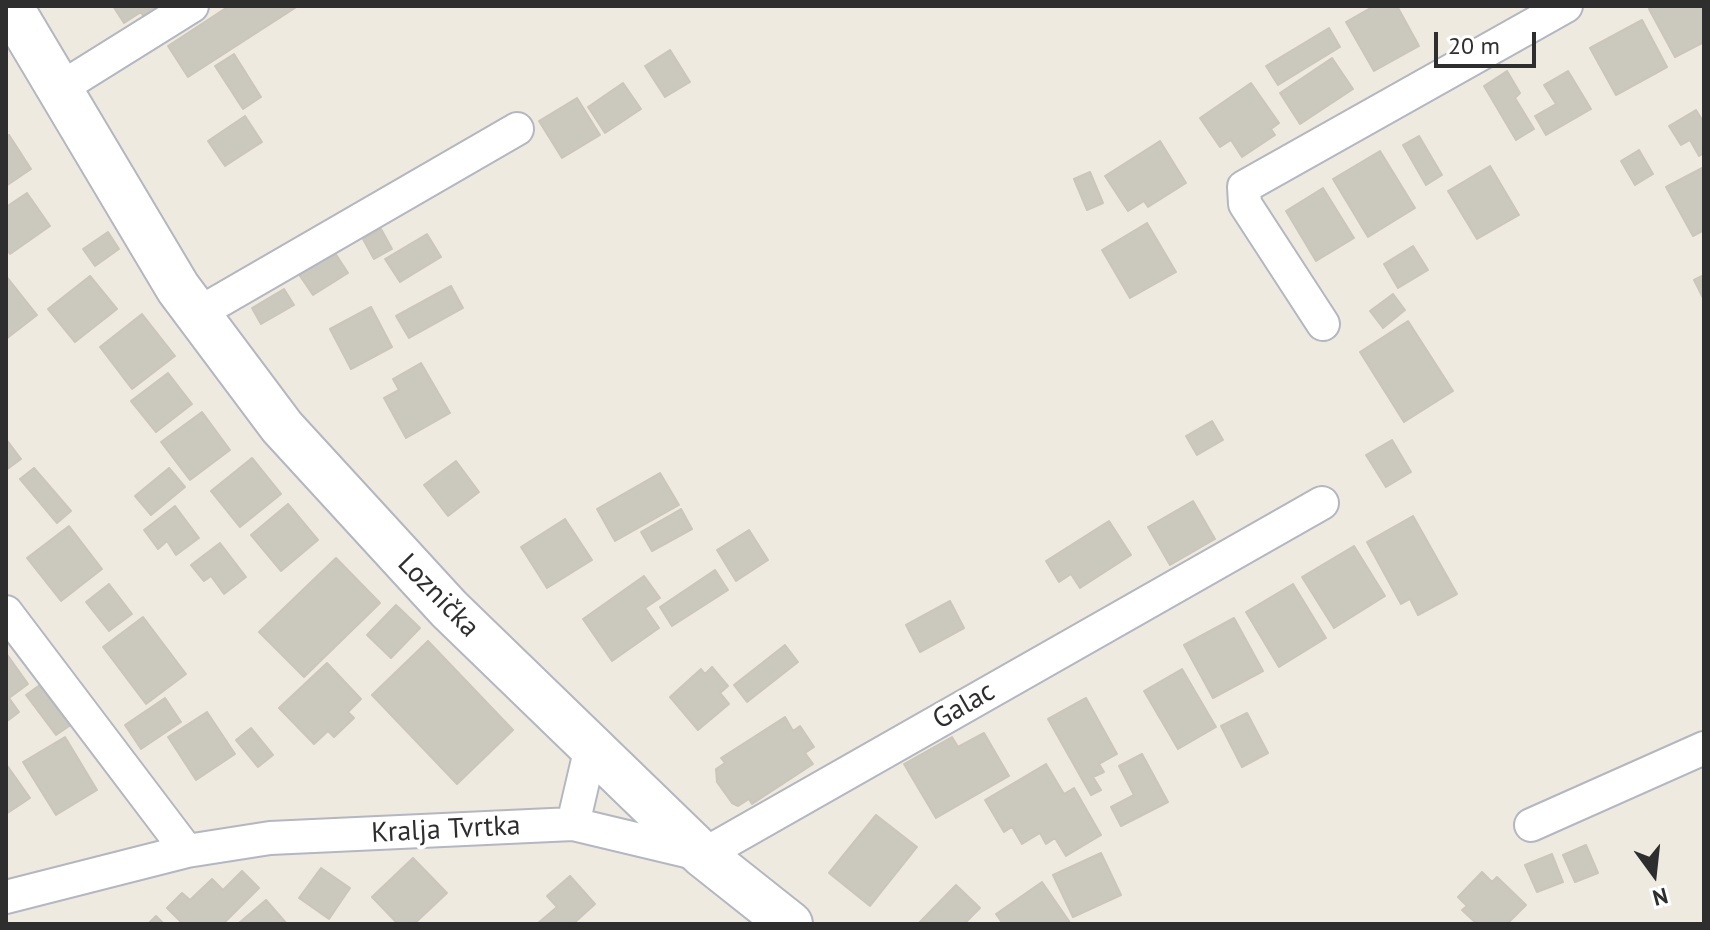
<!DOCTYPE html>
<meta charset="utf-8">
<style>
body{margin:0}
#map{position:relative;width:1710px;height:930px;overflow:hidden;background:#efeae0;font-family:"PT Sans",sans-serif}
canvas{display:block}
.frame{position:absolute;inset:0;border:8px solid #2e2e2e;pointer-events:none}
.north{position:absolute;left:1614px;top:834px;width:80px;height:80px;-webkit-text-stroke:6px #fff;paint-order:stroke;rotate:165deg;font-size:22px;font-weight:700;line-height:32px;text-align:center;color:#2e2e2e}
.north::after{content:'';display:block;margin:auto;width:28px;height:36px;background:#2e2e2e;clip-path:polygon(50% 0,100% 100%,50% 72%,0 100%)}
.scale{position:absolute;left:1434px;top:32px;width:102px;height:36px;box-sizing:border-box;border:4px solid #2e2e2e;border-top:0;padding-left:10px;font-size:24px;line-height:28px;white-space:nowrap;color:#2e2e2e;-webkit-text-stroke:6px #fff;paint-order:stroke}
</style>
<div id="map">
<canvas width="1710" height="930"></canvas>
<div class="frame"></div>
<div class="north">N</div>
<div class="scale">20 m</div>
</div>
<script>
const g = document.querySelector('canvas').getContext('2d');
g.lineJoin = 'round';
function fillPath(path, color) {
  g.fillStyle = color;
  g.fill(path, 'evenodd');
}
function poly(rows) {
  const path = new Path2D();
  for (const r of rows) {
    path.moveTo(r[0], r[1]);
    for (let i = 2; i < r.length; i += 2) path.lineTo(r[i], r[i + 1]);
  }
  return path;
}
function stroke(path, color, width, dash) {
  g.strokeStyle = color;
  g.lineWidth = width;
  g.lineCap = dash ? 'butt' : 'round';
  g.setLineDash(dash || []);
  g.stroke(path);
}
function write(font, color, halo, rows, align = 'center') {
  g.font = font + ' "PT Sans",sans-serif';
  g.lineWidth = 8;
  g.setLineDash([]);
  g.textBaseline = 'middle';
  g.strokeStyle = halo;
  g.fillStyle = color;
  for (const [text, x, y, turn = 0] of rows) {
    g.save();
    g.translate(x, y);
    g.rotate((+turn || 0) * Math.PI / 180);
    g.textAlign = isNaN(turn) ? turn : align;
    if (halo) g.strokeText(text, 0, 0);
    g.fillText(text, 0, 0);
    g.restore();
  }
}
const building = poly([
 [113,6,169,6,146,21,141,12,124,23,113,6],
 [229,6,298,6,188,77,168,46,229,6],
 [1374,6,1397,6,1419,46,1374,71,1346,22,1374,6],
 [1655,6,1704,6,1704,42,1675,57,1649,9,1655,6],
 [1642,20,1667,67,1616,95,1590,48,1642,20],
 [1329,28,1340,47,1278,85,1266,66,1329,28],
 [670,50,690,82,665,97,645,66,670,50],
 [234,54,261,97,243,109,215,66,234,54],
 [1332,58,1353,89,1300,124,1280,93,1332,58],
 [1507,71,1520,93,1515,98,1534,129,1516,140,1484,86,1507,71],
 [1568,71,1591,109,1546,135,1535,116,1556,104,1544,85,1568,71],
 [623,83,641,109,605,133,588,107,623,83],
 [1251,83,1279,123,1271,129,1275,135,1242,157,1231,140,1220,147,1200,118,1251,83],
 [577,98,600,135,562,158,539,121,577,98],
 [1696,110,1704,123,1704,153,1699,156,1690,140,1681,145,1669,126,1696,110],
 [245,116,262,142,225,166,208,141,245,116],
 [9,135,31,169,6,186,6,137,9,135],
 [1419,136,1442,175,1426,185,1403,145,1419,136],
 [1160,141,1186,183,1148,207,1144,201,1128,211,1105,176,1160,141],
 [1639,150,1653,174,1635,185,1621,161,1639,150],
 [1380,151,1415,208,1368,237,1333,179,1380,151],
 [1490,166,1519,215,1477,239,1448,191,1490,166],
 [1704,167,1704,230,1693,236,1666,187,1704,167],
 [1090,172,1103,203,1087,210,1074,179,1090,172],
 [1323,188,1354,238,1316,261,1286,211,1323,188],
 [27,193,50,226,10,254,6,248,6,207,27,193],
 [1147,223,1176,272,1130,298,1102,250,1147,223],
 [381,229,392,249,374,259,363,239,381,229],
 [108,232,119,249,95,266,83,249,108,232],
 [427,234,441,257,400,282,385,259,427,234],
 [1413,246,1428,270,1398,288,1384,264,1413,246],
 [333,250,348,273,313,295,298,273,333,250],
 [1704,275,1704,300,1694,280,1704,275],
 [6,276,37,315,6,339,6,276],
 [90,276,117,309,75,342,48,309,90,276],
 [451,286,463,308,409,338,396,316,451,286],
 [284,289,294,305,261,324,252,308,284,289],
 [1393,294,1405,310,1383,328,1370,311,1393,294],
 [371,307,392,347,351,369,330,329,371,307],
 [142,314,175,356,132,389,100,347,142,314],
 [1408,321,1453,391,1404,422,1360,352,1408,321],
 [421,363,450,413,406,438,384,398,399,390,393,379,421,363],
 [168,373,192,404,156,432,131,401,168,373],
 [202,412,230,450,190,480,161,442,202,412],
 [1212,421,1223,440,1197,455,1186,436,1212,421],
 [6,439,21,459,6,470,6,439],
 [1392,440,1411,472,1386,487,1366,455,1392,440],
 [252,458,281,494,240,527,211,491,252,458],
 [456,461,479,492,448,516,424,485,456,461],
 [34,468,71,511,57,523,20,479,34,468],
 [169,468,185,487,151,515,135,496,169,468],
 [660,473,679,505,615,541,597,509,660,473],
 [1193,501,1215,539,1170,565,1148,527,1193,501],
 [288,504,318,540,281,571,251,535,288,504],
 [175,506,199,538,176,555,167,541,158,549,144,530,175,506],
 [681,509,692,529,652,551,641,532,681,509],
 [1413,516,1457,594,1418,615,1410,599,1401,604,1367,542,1413,516],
 [565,519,592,560,547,588,521,547,565,519],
 [1109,521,1131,555,1080,588,1071,574,1059,582,1046,561,1109,521],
 [69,526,102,569,61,601,27,558,69,526],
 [749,530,768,560,736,581,717,550,749,530],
 [220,543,246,577,224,594,211,576,204,581,191,565,220,543],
 [1354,546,1385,596,1334,628,1302,577,1354,546],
 [336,558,380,603,304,677,259,632,336,558],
 [715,570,728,590,672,626,660,607,715,570],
 [644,576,660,598,645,608,659,628,612,661,583,619,644,576],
 [109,584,132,614,109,631,86,602,109,584],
 [1293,584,1326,638,1279,667,1246,612,1293,584],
 [950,601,964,628,920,652,906,625,950,601],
 [396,605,420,628,391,658,367,635,396,605],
 [143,617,186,674,146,704,103,647,143,617],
 [1234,618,1263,671,1213,698,1184,645,1234,618],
 [428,641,513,730,457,784,372,695,428,641],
 [785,645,798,662,747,702,734,685,785,645],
 [6,653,28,684,9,698,19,712,6,722,6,653],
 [327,663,361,699,348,712,354,718,334,737,328,731,314,744,279,708,327,663],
 [712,667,728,686,720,693,729,704,698,730,670,697,701,669,705,674,712,667],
 [1182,669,1216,727,1178,749,1144,691,1182,669],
 [48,679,78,720,56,735,26,695,48,679],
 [165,698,181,722,141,749,125,725,165,698],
 [1086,698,1117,754,1099,764,1104,772,1093,777,1101,790,1091,795,1048,719,1086,698],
 [207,712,235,754,196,780,168,737,207,712],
 [1247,713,1268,753,1242,767,1221,726,1247,713],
 [785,717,793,731,800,726,814,747,805,753,813,764,752,804,749,799,738,806,732,803,717,782,716,769,725,763,721,758,785,717],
 [251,728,273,755,258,767,236,740,251,728],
 [984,733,1009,776,936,818,904,764,952,737,958,747,984,733],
 [65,737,97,790,56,815,23,762,65,737],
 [1142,754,1168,802,1121,826,1111,807,1134,795,1119,766,1142,754],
 [6,764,30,798,6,814,6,764],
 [1046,764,1064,794,1074,788,1101,835,1066,856,1055,838,1046,844,1040,833,1022,844,1012,827,1004,832,985,800,1046,764],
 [876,815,917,847,870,906,829,873,876,815],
 [1586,845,1598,873,1575,882,1563,855,1586,845],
 [1101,853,1121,895,1073,917,1053,875,1101,853],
 [1552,854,1563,882,1537,892,1525,865,1552,854],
 [413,858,447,893,414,924,398,924,372,897,413,858],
 [321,868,350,888,329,919,299,898,321,868],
 [242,871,259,888,223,924,183,924,167,908,182,893,190,900,212,879,223,890,242,871],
 [1482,872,1492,882,1497,877,1526,905,1507,924,1477,924,1462,910,1467,906,1458,897,1482,872],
 [570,876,595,904,573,924,537,924,557,907,547,896,570,876],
 [1042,882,1071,924,1003,924,996,914,1042,882],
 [956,885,980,908,964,924,918,924,956,885],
 [266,900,287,924,240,924,239,923,266,900],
 [156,916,164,924,148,924,156,916]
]);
const street = poly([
 [59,89,192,6],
 [197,314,517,129],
 [1323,324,1245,204,1244,187,1566,6],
 [6,612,187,851],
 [573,824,591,747],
 [1531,825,1704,748],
 [6,897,187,851,270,838,573,824,703,855,1322,503]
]);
const secondary = poly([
 [10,6,178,288,282,427,449,609,703,855,790,924]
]);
const streetNames = [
 ["Loznička",438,596,46],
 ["Galac",964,706,-30],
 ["Kralja Tvrtka",446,830,-3]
];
fillPath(building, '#cbc8be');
stroke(building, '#cbc6b9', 2);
stroke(street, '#b4b6c1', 36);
stroke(secondary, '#b4b6c1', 48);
stroke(street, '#fff', 32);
stroke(secondary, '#fff', 44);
write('28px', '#2e2e2e', '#fff', streetNames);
</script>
